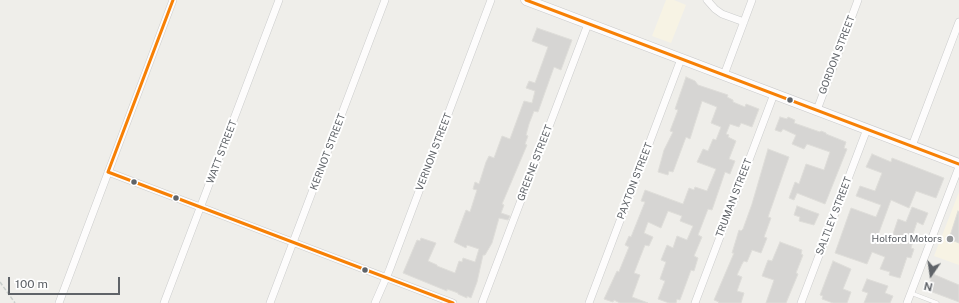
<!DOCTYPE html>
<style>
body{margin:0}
#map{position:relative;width:959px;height:303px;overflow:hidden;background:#efeeea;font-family:"Public Sans",sans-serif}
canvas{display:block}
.north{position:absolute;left:911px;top:255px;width:40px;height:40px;-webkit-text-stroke:3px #fff;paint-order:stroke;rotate:193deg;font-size:11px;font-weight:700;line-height:16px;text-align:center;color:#5f6368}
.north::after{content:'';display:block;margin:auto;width:14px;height:18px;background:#5f6368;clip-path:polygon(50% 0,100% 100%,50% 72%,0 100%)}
.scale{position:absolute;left:8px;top:277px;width:112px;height:18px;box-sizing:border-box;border:2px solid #5f6368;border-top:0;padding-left:5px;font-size:12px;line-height:14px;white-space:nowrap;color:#5f6368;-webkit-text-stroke:3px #fff;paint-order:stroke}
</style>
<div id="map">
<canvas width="959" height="303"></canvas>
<div class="north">N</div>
<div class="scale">100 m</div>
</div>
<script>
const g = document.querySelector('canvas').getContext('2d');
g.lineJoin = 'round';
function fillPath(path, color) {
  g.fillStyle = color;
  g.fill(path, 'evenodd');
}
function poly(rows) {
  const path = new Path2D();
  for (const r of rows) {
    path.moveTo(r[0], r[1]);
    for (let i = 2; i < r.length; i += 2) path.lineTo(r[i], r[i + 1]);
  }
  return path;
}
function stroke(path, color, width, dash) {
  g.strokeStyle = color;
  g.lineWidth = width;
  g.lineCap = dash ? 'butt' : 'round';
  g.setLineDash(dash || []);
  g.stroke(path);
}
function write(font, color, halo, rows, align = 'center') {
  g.font = font + ' "Public Sans",sans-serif';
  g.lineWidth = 4;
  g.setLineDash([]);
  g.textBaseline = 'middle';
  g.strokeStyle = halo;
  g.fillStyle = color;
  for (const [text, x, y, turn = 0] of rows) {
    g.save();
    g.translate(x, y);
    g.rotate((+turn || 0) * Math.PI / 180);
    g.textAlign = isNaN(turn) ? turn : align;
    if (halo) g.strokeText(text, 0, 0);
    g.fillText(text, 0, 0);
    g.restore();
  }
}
const commercial = poly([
 [666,0,674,0,686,5,671,43,652,36],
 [959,192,959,265,934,256]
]);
const building = poly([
 [537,28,572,40,561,70,554,67,538,112,534,111,529,124,526,135,528,136,525,144,527,145,502,204,504,205,501,213,510,216,508,220,499,218,492,243,485,255,483,255,477,282,471,298,467,296,467,298,458,294,458,293,447,289,447,291,403,273,417,240,420,241,421,238,436,243,428,261,437,265,437,266,455,273,459,261,462,262,463,258,475,262,479,249,467,245,466,248,454,242,466,210,470,212,477,190,473,189,475,182,479,184,486,162,489,156,494,158,502,136,510,139,524,101,532,103,535,91,526,88,529,81,535,83,548,47,532,41,537,28],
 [686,77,695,81,698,85,728,95,727,97,733,100,733,102,745,107,746,104,759,109,752,127,741,123,739,127,730,124,726,134,729,135,728,137,736,141,729,159,735,161,730,174,725,172,712,210,708,209,698,235,702,237,694,256,698,258,694,271,691,270,680,300,677,299,676,303,669,303,658,299,665,281,660,279,666,262,661,260,667,245,673,248,677,236,687,240,693,226,680,221,682,216,668,211,661,228,648,222,644,233,653,237,649,246,645,245,634,273,640,275,632,297,648,303,620,303,614,300,613,302,604,299,617,271,619,272,620,269,629,247,625,245,629,236,631,237,645,202,641,201,645,190,683,204,689,188,694,190,695,187,707,191,716,169,697,162,703,149,708,151,713,139,716,140,721,127,711,123,717,107,702,101,690,139,686,137,673,172,669,171,668,175,658,172,664,150,673,132,670,131,678,110,675,109,686,77],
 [780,117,787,119,788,117,795,120,794,123,820,132,821,131,826,133,826,134,846,142,844,148,847,149,825,204,797,193,794,200,789,198,795,182,799,184,806,164,824,170,830,152,807,144,804,149,792,144,796,135,783,129,781,132,775,130,780,117],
 [768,149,789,157,768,217,771,218,764,237,767,238,761,253,752,250,747,262,744,261,742,264,737,275,742,277,737,291,744,293,741,303,718,303,719,302,714,300,734,253,732,253,739,230,741,231,743,229,752,204,768,149],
 [872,154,891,162,892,158,944,178,936,198,916,191,909,208,891,200,878,235,891,240,898,219,906,222,912,207,928,213,923,225,917,222,912,237,914,238,911,248,914,249,911,258,907,257,900,278,889,275,890,272,880,269,885,257,872,252,867,264,835,253,851,208,876,217,881,205,856,196,860,186,875,191,882,173,866,167,872,154],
 [797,206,819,214,814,225,799,221,800,217,794,215,797,206],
 [958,211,959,212,959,243,949,239,958,211],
 [780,242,802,250,801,254,803,255,796,273,798,274,786,303,766,303,774,280,762,276,768,260,772,261,780,242],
 [833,261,851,269,843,289,851,292,847,303,833,303,822,299,823,296,820,295,833,261],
 [933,274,959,285,959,302,927,290,933,274],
 [867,279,888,286,885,293,893,296,890,303,864,303,868,293,862,291,867,279]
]);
const path = poly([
 [0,282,15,303]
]);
const service = poly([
 [911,293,937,303]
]);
const minor = poly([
 [707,0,715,9,722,14,744,22],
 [724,75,752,0],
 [817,110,858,0],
 [912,146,959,22],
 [108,172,453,303],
 [59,303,173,0],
 [164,303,279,0],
 [270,303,385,0],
 [375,303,389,271,491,0],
 [482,303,588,24],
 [589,303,681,59],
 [695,303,774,94],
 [801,303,867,129],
 [907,303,959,167]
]);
const secondary = poly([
 [526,0,959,164]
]);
const bus1 = poly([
 [526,0,959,164],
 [108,172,453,303],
 [108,172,173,0]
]);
const markers = [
 [790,100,3.5,"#5f6368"],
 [134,182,3.5,"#5f6368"],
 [176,198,3.5,"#5f6368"],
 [950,239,4,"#919496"],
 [365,270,3.5,"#5f6368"]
];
const streetNames = [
 ["GORDON STREET",837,55,-69],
 ["WATT STREET",222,152,-69],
 ["KERNOT STREET",328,152,-69],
 ["VERNON STREET",434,152,-69],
 ["GREENE STREET",535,163,-69],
 ["PAXTON STREET",635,181,-69],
 ["TRUMAN STREET",734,198,-69],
 ["SALTLEY STREET",834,216,-69]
];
const poiNames = [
 ["Holford Motors",942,239]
];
fillPath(commercial, '#f7f3e4');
fillPath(building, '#d6d5d3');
stroke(building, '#deddd9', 1);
stroke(service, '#cbcccc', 4.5);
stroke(minor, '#cbcccc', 8);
stroke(secondary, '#cacacb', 11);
stroke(path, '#cacfcc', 1.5, [4, 2]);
stroke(service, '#fdfcfc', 3.5);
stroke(minor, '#fdfcfc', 7);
stroke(secondary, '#fdfcfc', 10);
stroke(bus1, '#f78005', 3);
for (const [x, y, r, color] of markers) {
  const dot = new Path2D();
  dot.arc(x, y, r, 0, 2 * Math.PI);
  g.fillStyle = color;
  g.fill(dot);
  stroke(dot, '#fff', 1.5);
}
write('10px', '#5f6368', '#fff', streetNames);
write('10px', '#5f6368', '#fff', poiNames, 'right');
</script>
